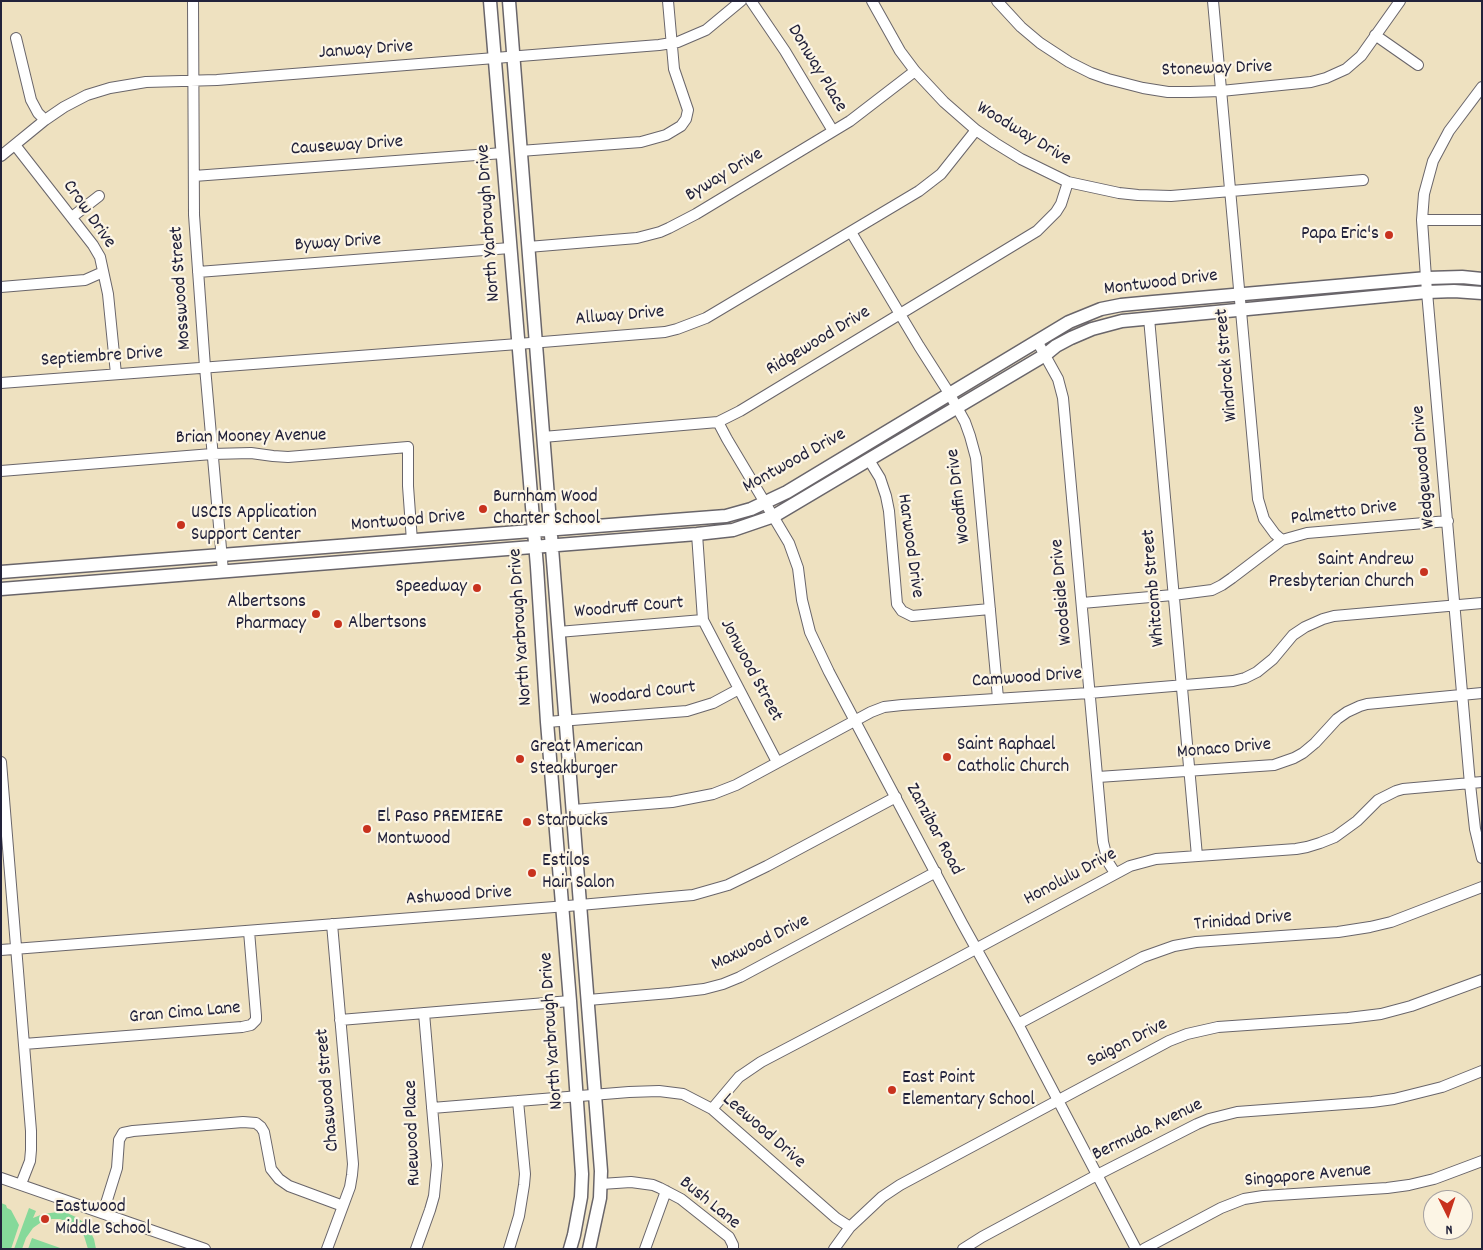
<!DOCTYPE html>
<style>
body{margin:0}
#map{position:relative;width:1483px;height:1250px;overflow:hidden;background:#eee1c0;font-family:Dekko,sans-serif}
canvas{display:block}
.frame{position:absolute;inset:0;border:2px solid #22223b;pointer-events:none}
.north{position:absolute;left:1423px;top:1190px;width:50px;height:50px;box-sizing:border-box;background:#fcf5e5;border:1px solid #a5a1a1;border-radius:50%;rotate:176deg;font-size:14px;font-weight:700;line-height:20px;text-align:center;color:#22223b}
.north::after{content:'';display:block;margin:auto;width:18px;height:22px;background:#c8321e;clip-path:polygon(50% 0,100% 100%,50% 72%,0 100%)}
</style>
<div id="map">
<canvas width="1483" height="1250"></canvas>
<div class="frame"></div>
<div class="north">N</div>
</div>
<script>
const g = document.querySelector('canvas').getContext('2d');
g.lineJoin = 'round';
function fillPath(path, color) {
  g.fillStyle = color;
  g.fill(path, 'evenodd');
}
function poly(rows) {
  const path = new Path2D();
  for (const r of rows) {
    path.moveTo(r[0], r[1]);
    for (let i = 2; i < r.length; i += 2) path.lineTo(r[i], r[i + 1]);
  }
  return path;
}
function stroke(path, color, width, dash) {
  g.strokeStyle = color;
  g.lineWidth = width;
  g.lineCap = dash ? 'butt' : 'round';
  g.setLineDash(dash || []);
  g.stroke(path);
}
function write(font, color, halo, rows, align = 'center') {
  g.font = font + ' Dekko,sans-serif';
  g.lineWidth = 4.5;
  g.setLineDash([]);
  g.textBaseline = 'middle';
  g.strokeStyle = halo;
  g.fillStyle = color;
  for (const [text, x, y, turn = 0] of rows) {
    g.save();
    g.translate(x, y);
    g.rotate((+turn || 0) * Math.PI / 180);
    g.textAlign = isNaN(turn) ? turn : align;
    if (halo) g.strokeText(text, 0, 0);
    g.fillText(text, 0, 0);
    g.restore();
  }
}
const green = poly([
 [1,1203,6,1205,7,1208,11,1210,19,1225,11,1249,1,1249],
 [29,1208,36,1211,33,1218,43,1214,58,1212,65,1212,78,1218,84,1223,90,1231,94,1239,96,1249,88,1249,84,1236,74,1225,60,1219,52,1219,40,1223,33,1228,26,1238,22,1249,14,1249],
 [32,1238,63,1249,28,1249]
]);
const minor = poly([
 [193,1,194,215,205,367,223,571],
 [751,1,785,51,833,131],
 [872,1,900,51,915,71,944,102,976,130,995,143,1021,159,1068,182,1119,193,1138,195,1171,196,1363,180],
 [997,1,1021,27,1040,43,1069,62,1091,73,1108,79,1143,88,1168,92,1190,92,1221,91,1311,82,1326,78,1346,69,1361,56,1400,1],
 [1213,1,1258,499,1264,519,1275,534,1282,540],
 [1375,35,1418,65],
 [16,38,31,100,38,113,45,120],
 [1482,87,1449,131,1433,161,1424,194,1422,220,1427,292,1470,784,1475,829,1482,858],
 [15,145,93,245,100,257,108,294,116,374],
 [520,151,641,142,666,135,681,126,686,119,688,110,674,69,668,1],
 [1,156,45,120,64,107,87,95,110,88,146,82,217,80,659,45,678,42,706,30,741,1],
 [194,176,503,153],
 [72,217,99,196],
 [1422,220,1482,220],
 [851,232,919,346,949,393,965,422,970,436,976,458,998,698],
 [528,247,637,238,660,232,669,228,696,214,850,121,915,71],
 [198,272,510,248],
 [1,287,85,280,103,272],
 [1149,318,1197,856],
 [1037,341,1058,379,1063,398,1103,842,1108,862,1115,873],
 [1,383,518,344,665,332,677,329,706,318,919,191,941,174,976,130],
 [718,422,727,439,789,543,798,568,802,600,810,632,829,672,962,923,1018,1024,1136,1249],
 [543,437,718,422,740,411,1037,231,1056,212,1061,204,1068,182],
 [869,460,880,478,886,496,889,511,897,604,902,611,912,616,990,609],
 [1,471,212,454,251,453,273,456,288,457,408,447,408,486,412,541],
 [697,534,703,620,777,762],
 [1082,603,1173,595,1212,590,1222,585,1232,578,1282,540,1307,533,1448,521],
 [558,632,703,620],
 [547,722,687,711,713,703,739,689],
 [1,762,31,1131,31,1150,30,1161,21,1184],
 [1098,777,1274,765,1294,758,1303,753,1315,743,1337,719,1347,712,1360,706,1367,704,1482,693],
 [573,810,672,802,713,794,736,785,871,712,884,707,902,705,1089,693,1233,681,1245,678,1257,672,1273,659,1293,635,1305,627,1323,619,1334,616,1482,603],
 [1,950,580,905,693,895,728,885,767,866,896,797],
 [588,1000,670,993,704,989,723,984,740,977,936,872],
 [340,1020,570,1001],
 [1018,1024,1143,957,1174,946,1196,942,1338,932,1370,927,1391,922,1482,887],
 [24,1044,242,1027,251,1025,256,1020,256,1016,249,931],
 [432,1108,629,1092,659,1091,683,1094,712,1109,836,1218,850,1227],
 [712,1109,739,1077,761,1062,944,966,1130,866,1156,859,1296,849,1307,847,1320,843,1335,837,1357,821,1378,800,1396,791,1403,789,1482,782],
 [1,1178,205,1249],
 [601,1184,631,1182,653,1185,660,1188,681,1199,729,1237,733,1245,733,1249],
 [103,1213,117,1168,119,1140,123,1133,133,1131,243,1122,256,1123,261,1127,264,1132,271,1169,279,1179,289,1186,343,1206],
 [327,1249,350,1187,352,1175,353,1164,332,924],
 [416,1249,430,1210,434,1196,437,1165,424,1013],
 [509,1249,519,1216,524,1185,525,1174,518,1101],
 [645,1249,666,1191],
 [834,1249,850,1227,882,1197,900,1185,1169,1041,1187,1034,1218,1027,1348,1018,1381,1014,1411,1006,1482,980],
 [963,1249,982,1237,1097,1175,1197,1124,1209,1119,1237,1112,1372,1102,1394,1099,1442,1087,1482,1071],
 [1144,1249,1221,1208,1244,1199,1263,1196,1387,1188,1409,1185,1434,1179,1482,1161]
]);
const major = poly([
 [490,1,537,567,547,722,570,1001,582,1174,581,1197,574,1235,570,1249],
 [509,1,601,1171,600,1198,589,1249],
 [1,572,726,516,751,509,787,492,1069,322,1101,309,1121,305,1153,302,1427,278,1462,277,1482,279],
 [1,589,697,534,733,530,774,516,1045,355,1056,346,1071,338,1092,329,1122,321,1195,314,1427,292,1454,291,1482,293]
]);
const markers = [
 [1389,235,5,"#c8321e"],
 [483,509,5,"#c8321e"],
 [181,525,5,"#c8321e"],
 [1424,572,5,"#c8321e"],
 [477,588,5,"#c8321e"],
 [316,614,5,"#c8321e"],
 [338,624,5,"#c8321e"],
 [947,757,5,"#c8321e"],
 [520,759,5,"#c8321e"],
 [527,822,5,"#c8321e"],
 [367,829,5,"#c8321e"],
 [532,873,5,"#c8321e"],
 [892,1090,5,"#c8321e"],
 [45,1219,5,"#c8321e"]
];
const streetNames = [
 ["Janway Drive",366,51,-4],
 ["Donway Place",816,69,59],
 ["Stoneway Drive",1217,70,-2],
 ["Woodway Drive",1023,135,31],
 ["Causeway Drive",347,147,-4],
 ["Byway Drive",725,176,-31],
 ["Crow Drive",88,215,55],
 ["North Yarbrough Drive",490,223,-94],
 ["Byway Drive",338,244,-4],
 ["Montwood Drive",1161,284,-7],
 ["Mosswood Street",182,288,-94],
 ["Allway Drive",620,317,-5],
 ["Ridgewood Drive",819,342,-31],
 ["Septiembre Drive",102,358,-4],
 ["Windrock Street",1228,365,-95],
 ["Brian Mooney Avenue",251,438,-1],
 ["Montwood Drive",795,462,-29],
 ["Wedgewood Drive",1425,467,-95],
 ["Woodfin Drive",960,496,-97],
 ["Palmetto Drive",1344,514,-7],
 ["Montwood Drive",408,522,-5],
 ["Harwood Drive",909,546,82],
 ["Whitcomb Street",1155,588,-95],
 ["Woodside Drive",1063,592,-95],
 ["Woodruff Court",629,609,-5],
 ["North Yarbrough Drive",522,627,-94],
 ["Jonwood Street",750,671,62],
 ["Camwood Drive",1027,679,-4],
 ["Woodard Court",643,695,-7],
 ["Monaco Drive",1224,750,-5],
 ["Zanzibar Road",933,830,62],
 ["Honolulu Drive",1071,878,-28],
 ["Ashwood Drive",459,897,-4],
 ["Trinidad Drive",1243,922,-5],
 ["Maxwood Drive",761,944,-26],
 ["Gran Cima Lane",185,1014,-5],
 ["North Yarbrough Drive",553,1031,-94],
 ["Saigon Drive",1128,1044,-27],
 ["Chaswood Street",329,1090,-95],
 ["Bermuda Avenue",1148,1131,-26],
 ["Leewood Drive",763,1132,41],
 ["Ruewood Place",414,1133,-92],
 ["Singapore Avenue",1308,1177,-5],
 ["Bush Lane",709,1204,39]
];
const poiNames = [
 ["Papa Eric's",1379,235,"right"],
 ["Burnham Wood",493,498],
 ["Charter School",493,520],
 ["USCIS Application",191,514],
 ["Support Center",191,536],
 ["Saint Andrew",1414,561,"right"],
 ["Presbyterian Church",1414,583,"right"],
 ["Speedway",467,588,"right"],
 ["Albertsons",306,603,"right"],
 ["Pharmacy",306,625,"right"],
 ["Albertsons",348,624],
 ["Saint Raphael",957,746],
 ["Catholic Church",957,768],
 ["Great American",530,748],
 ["Steakburger",530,770],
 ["El Paso PREMIERE",377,818],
 ["Montwood",377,840],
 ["Starbucks",537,822],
 ["Estilos",542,862],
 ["Hair Salon",542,884],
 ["East Point",902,1079],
 ["Elementary School",902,1101],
 ["Eastwood",55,1208],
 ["Middle School",55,1230]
];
fillPath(green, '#86d99a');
stroke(minor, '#69656a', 12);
stroke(major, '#69656a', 15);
stroke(minor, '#fff', 10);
stroke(major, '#fff', 12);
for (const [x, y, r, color] of markers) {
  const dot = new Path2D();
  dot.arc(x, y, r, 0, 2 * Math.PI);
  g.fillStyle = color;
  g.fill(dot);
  stroke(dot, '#fcf5e5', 2);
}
write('19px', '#22223b', '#fcf5e5', streetNames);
write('19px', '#22223b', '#fcf5e5', poiNames, 'left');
</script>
